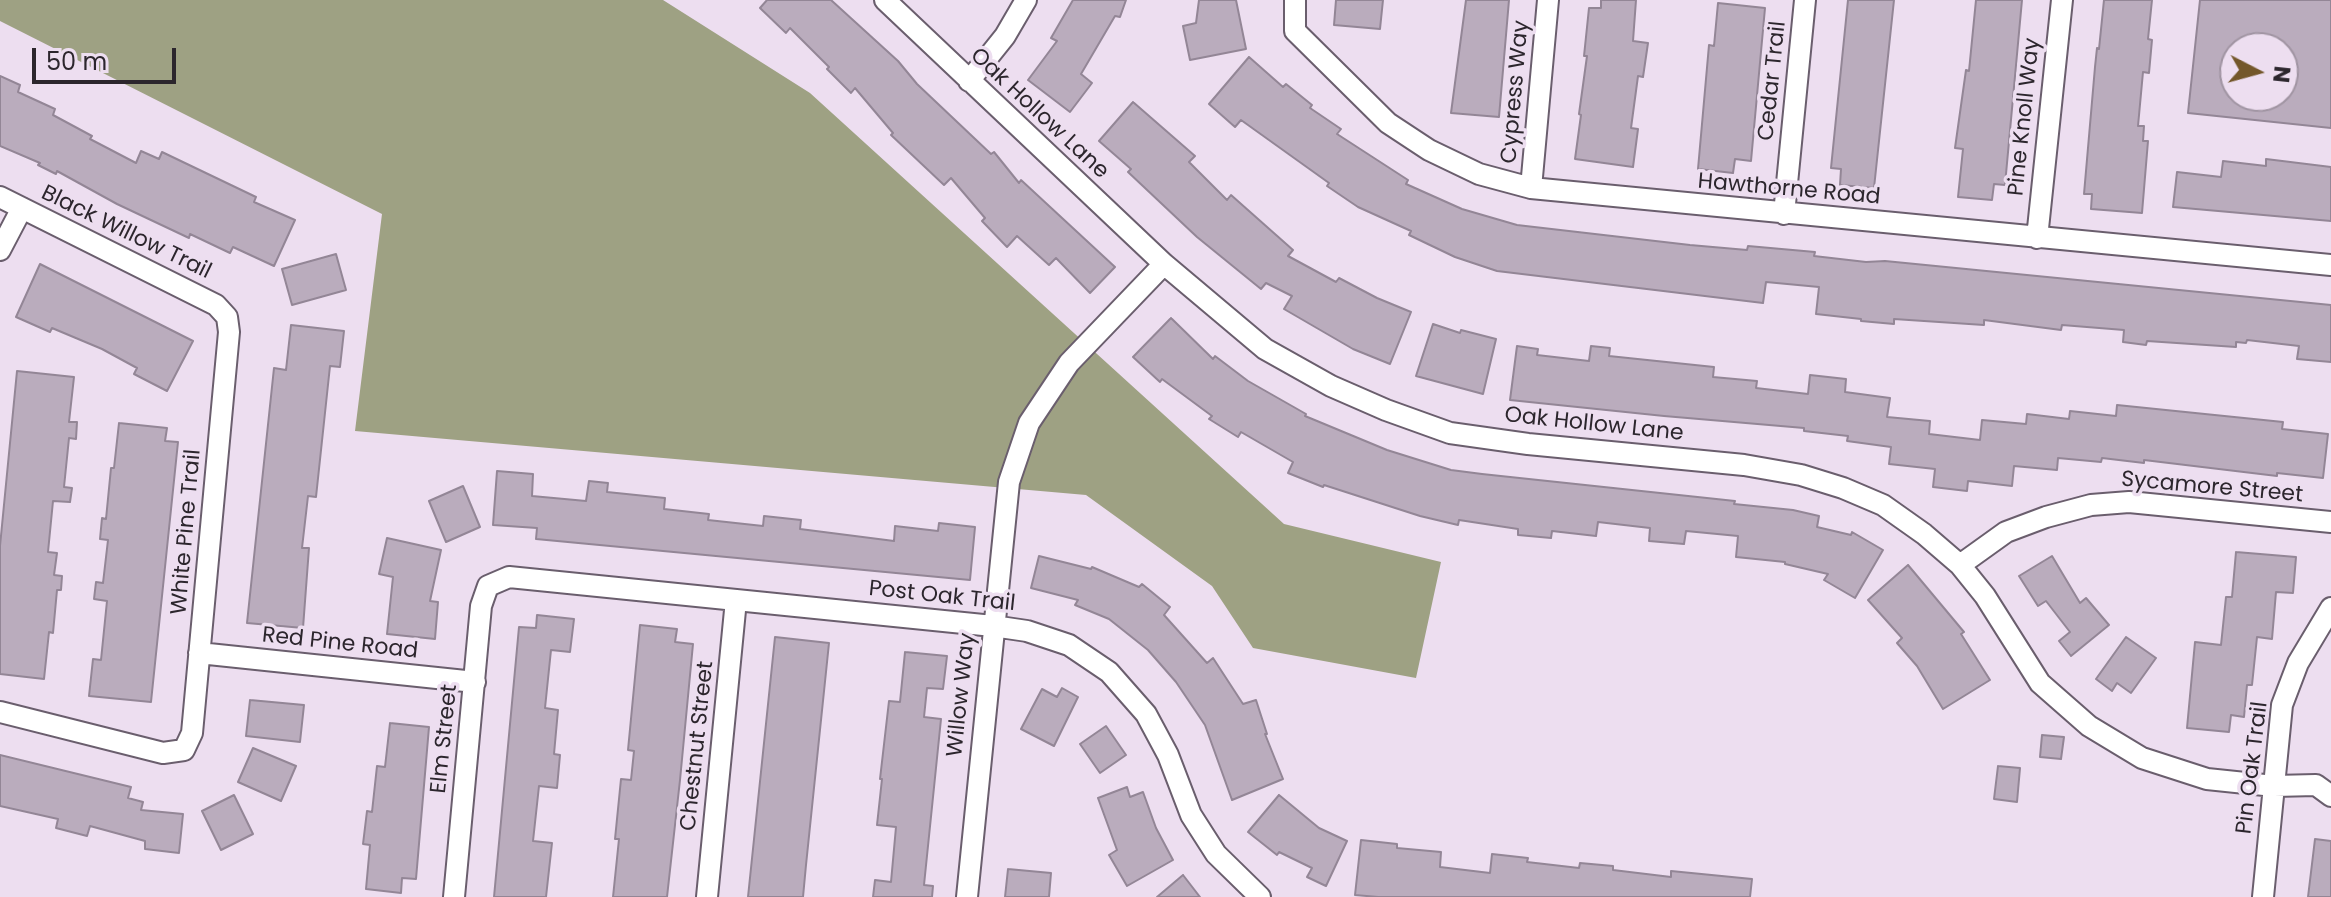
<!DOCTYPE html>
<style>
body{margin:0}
#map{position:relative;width:2331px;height:897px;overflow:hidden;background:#eddef0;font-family:Poppins,sans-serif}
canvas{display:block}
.north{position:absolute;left:2219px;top:32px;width:80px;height:80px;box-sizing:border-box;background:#eddef0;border:2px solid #a094a2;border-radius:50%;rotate:96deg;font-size:22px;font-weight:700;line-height:32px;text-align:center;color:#2c262d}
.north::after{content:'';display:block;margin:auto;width:28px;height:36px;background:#73572a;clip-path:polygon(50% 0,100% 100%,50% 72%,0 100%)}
.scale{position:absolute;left:32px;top:48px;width:144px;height:36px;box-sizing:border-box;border:4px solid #2c262d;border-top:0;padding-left:10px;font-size:24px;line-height:28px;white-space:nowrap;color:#2c262d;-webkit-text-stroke:6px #eddef0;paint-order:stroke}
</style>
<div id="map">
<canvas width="2331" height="897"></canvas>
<div class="north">N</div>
<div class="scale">50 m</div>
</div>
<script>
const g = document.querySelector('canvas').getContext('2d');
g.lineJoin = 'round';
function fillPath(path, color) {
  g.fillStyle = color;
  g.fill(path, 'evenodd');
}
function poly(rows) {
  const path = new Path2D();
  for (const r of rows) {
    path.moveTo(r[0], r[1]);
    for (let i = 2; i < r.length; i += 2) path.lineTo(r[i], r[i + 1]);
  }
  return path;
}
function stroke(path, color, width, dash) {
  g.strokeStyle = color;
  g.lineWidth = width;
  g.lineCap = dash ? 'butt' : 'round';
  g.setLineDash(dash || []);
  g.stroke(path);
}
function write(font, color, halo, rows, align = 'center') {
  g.font = font + ' Poppins,sans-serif';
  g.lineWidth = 7;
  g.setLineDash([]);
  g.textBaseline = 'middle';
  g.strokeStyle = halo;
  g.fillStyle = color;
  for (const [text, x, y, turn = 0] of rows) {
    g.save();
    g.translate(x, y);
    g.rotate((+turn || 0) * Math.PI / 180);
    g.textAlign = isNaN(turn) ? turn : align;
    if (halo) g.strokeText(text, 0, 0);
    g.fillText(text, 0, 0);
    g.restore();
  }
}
const forest = poly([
 [0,0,663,0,810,93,1284,524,1441,562,1416,678,1253,648,1212,586,1086,495,355,431,382,214,0,21]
]);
const building = poly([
 [767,0,831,0,898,61,917,84,991,154,994,152,1019,183,1021,180,1115,267,1090,293,1056,258,1049,265,1017,236,1007,247,982,221,985,218,951,178,944,185,891,135,893,133,855,88,851,93,827,69,829,67,790,28,786,33,760,8,767,0],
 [1073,0,1126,0,1120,17,1115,16,1081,74,1092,83,1070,112,1028,80,1057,41,1051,38,1073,0],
 [1199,0,1236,0,1246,49,1190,60,1183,26,1196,23,1199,0],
 [1336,0,1383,0,1380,29,1334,25,1336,0],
 [1466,0,1509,0,1499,117,1451,113,1466,0],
 [1601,0,1636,0,1633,41,1648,43,1643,77,1638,76,1631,128,1638,129,1633,167,1575,159,1581,115,1579,114,1587,56,1584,56,1589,8,1601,8,1601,0],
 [1848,0,1894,0,1874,188,1840,185,1841,169,1831,168,1848,0],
 [1976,0,2022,0,2005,185,1994,184,1992,200,1958,197,1963,149,1955,148,1966,70,1969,71,1976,0],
 [2104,0,2152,0,2148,39,2152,40,2149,73,2143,72,2138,126,2144,126,2143,141,2148,141,2142,213,2091,209,2092,194,2084,194,2095,67,2097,48,2099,49,2104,0],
 [2200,0,2331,0,2331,128,2188,113,2200,0],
 [2235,42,2283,46,2283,96,2235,96,2235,42],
 [1718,3,1765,8,1751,161,1735,159,1733,173,1698,169,1709,45,1714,46,1718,3],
 [1249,57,1283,87,1286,84,1312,105,1310,108,1341,129,1337,134,1408,180,1406,184,1462,209,1517,225,1690,245,1747,250,1748,246,1815,252,1814,256,1866,262,1885,261,2331,305,2331,362,2297,359,2299,346,2247,340,2246,343,2236,342,2236,347,2147,341,2146,345,2123,342,2124,330,2062,325,2061,330,1984,320,1984,325,1894,319,1894,324,1861,321,1861,319,1816,314,1819,287,1766,282,1763,303,1497,271,1455,257,1409,235,1411,231,1358,207,1327,186,1329,183,1241,120,1235,127,1209,104,1249,57],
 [0,76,20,85,18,92,55,109,53,115,92,136,90,139,136,163,141,151,159,159,162,152,256,197,254,202,295,220,274,266,233,247,230,253,190,234,189,238,117,204,57,171,56,174,38,165,40,163,0,146,0,76],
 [1133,102,1195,156,1189,162,1227,200,1231,195,1293,250,1288,256,1336,282,1339,278,1377,298,1411,312,1390,364,1353,349,1284,309,1292,296,1266,283,1261,289,1197,237,1128,172,1131,169,1099,141,1133,102],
 [2266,159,2331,167,2331,221,2173,207,2177,172,2221,177,2223,161,2266,166,2266,159],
 [336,254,346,290,292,305,282,269,336,254],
 [40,264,193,341,167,391,134,374,137,368,102,349,52,328,50,332,16,317,40,264],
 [1171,318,1213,359,1215,356,1248,381,1306,414,1305,416,1387,450,1451,470,1482,474,1735,501,1734,504,1793,510,1819,516,1817,527,1851,535,1852,532,1883,550,1855,598,1824,580,1828,574,1785,564,1785,562,1736,557,1738,536,1686,531,1684,544,1649,541,1650,528,1598,522,1596,536,1552,531,1551,538,1518,535,1518,529,1459,520,1458,525,1420,516,1324,485,1323,487,1288,473,1293,462,1241,432,1238,437,1209,419,1212,416,1162,379,1160,382,1133,357,1171,318],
 [1433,324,1460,333,1461,330,1496,339,1483,394,1416,376,1433,324],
 [291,325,344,331,340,367,330,366,316,497,308,496,302,548,309,548,303,628,247,623,274,368,286,370,291,325],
 [1517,346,1538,349,1537,355,1589,361,1591,346,1610,348,1609,356,1714,367,1713,377,1757,381,1756,388,1808,394,1810,375,1846,379,1845,392,1890,398,1887,417,1930,421,1929,434,1980,440,1982,420,2026,424,2027,414,2069,419,2070,411,2116,416,2117,405,2283,422,2282,429,2328,434,2323,478,2277,473,2277,476,2144,460,2144,463,2102,458,2101,462,2058,458,2057,470,2014,466,2012,486,1968,481,1967,491,1933,487,1935,469,1889,464,1891,447,1847,441,1848,436,1804,431,1804,428,1664,416,1510,400,1517,346],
 [17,371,74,377,69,422,77,422,76,439,69,438,64,487,72,488,70,502,53,501,48,552,57,553,54,575,62,576,61,590,57,590,53,633,49,632,44,679,0,674,0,546,17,371],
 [119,423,167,428,165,441,178,442,151,702,89,696,93,659,101,660,107,601,94,599,96,582,103,583,108,540,100,539,102,518,106,519,111,468,114,468,119,423],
 [497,471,533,474,532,496,586,501,589,481,608,483,607,492,665,498,664,509,709,514,708,520,763,526,764,516,801,520,800,529,894,541,895,526,938,531,939,523,975,527,970,580,536,539,537,528,493,525,497,471],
 [463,486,480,527,446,542,429,501,463,486],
 [387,538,441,550,430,601,438,602,435,639,387,634,393,577,379,574,387,538],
 [2236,552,2296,557,2293,593,2276,592,2272,639,2257,637,2252,685,2247,685,2244,717,2231,715,2229,732,2187,728,2195,642,2221,645,2226,597,2232,597,2236,552],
 [1039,556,1091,569,1092,567,1139,587,1142,584,1170,607,1164,615,1207,663,1213,658,1243,704,1256,700,1267,734,1265,734,1283,779,1232,800,1205,725,1176,682,1148,650,1109,619,1075,605,1078,600,1031,588,1039,556],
 [2052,556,2080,603,2086,598,2109,625,2071,656,2059,641,2070,632,2046,601,2038,606,2019,576,2052,556],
 [1908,565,1964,632,1961,634,1990,680,1943,709,1917,666,1897,643,1902,638,1868,600,1908,565],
 [537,615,574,619,570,652,551,650,545,708,558,710,554,754,560,755,557,788,539,786,533,841,552,843,546,897,494,897,519,627,536,628,537,615],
 [640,625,677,629,675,642,693,644,680,780,667,897,613,897,619,839,615,839,621,779,631,780,634,751,628,750,640,625],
 [775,637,829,643,806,865,803,897,748,897,775,637],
 [2126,637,2156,658,2131,693,2117,683,2112,691,2096,679,2126,637],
 [905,652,947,656,943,689,927,688,924,717,941,719,924,885,933,886,932,897,873,897,875,880,891,882,896,827,877,825,882,779,880,779,889,701,900,702,905,652],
 [1062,688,1078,697,1054,746,1021,729,1042,689,1057,697,1062,688],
 [250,700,304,705,300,742,246,736,250,700],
 [390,723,429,727,416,879,402,878,401,893,366,889,370,845,363,844,367,811,372,812,377,766,385,767,390,723],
 [1106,726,1126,755,1100,773,1080,744,1106,726],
 [2042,735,2064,737,2061,759,2040,757,2042,735],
 [253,748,296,766,281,801,238,782,253,748],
 [0,755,131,787,128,798,143,802,141,810,183,814,179,853,145,849,145,841,90,826,87,836,56,828,58,819,0,806,0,755],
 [1998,766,2020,768,2017,802,1994,799,1998,766],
 [1127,787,1130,797,1143,792,1156,828,1173,860,1127,886,1109,855,1117,850,1098,798,1127,787],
 [234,795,253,834,221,850,202,811,234,795],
 [1279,795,1319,828,1347,841,1326,886,1307,877,1312,868,1279,852,1277,855,1248,832,1279,795],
 [2315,839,2331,841,2331,897,2308,897,2315,839],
 [1361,840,1397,844,1397,848,1441,852,1440,867,1490,873,1492,854,1528,858,1527,862,1579,868,1580,863,1613,866,1613,870,1671,877,1671,871,1752,879,1750,897,1378,897,1355,895,1361,840],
 [1008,869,1051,873,1049,897,1005,897,1008,869],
 [1183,875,1200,897,1157,897,1183,875]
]);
const minor = poly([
 [885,0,1164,264,1265,349,1331,386,1386,410,1450,433,1528,444,1744,465,1801,475,1843,488,1883,505,1924,534,1960,565,1985,596,2040,683,2089,726,2142,758,2207,779,2274,786,2316,785,2331,796],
 [1295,0,1295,31,1388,123,1429,150,1479,174,1531,188,2331,265],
 [969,81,1005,36,1026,0],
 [1531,188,1548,0],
 [0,197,216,305,227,317,229,332,192,733,184,750,163,753,0,712],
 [1784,214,1805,0],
 [2037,238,2062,0],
 [0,250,22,208],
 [1960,565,2006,532,2046,517,2091,505,2129,502,2331,522],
 [199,653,475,682],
 [454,897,481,606,488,586,509,577,993,626,1027,631,1069,645,1109,672,1146,714,1168,755,1191,815,1216,854,1260,897],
 [707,897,736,600],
 [967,897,1009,482,1029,423,1069,363,1164,264],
 [2263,897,2282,705,2298,663,2331,608]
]);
const streetNames = [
 ["Cedar Trail",1773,81,-84],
 ["Cypress Way",1516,92,-85],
 ["Oak Hollow Lane",1039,114,43],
 ["Pine Knoll Way",2025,117,-84],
 ["Hawthorne Road",1789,190,5],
 ["Black Willow Trail",126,233,26],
 ["Oak Hollow Lane",1594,425,6],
 ["Sycamore Street",2212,488,5],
 ["White Pine Trail",187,532,-85],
 ["Post Oak Trail",942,597,6],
 ["Red Pine Road",340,644,6],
 ["Willow Way",962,695,-84],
 ["Elm Street",445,739,-84],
 ["Chestnut Street",698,746,-84],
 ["Pin Oak Trail",2253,768,-83]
];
fillPath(forest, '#9ea183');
fillPath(building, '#baacbd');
stroke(building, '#938696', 2);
stroke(minor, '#6a5e6d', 24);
stroke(minor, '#fff', 20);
write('22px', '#2c262d', '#eddef0', streetNames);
</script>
